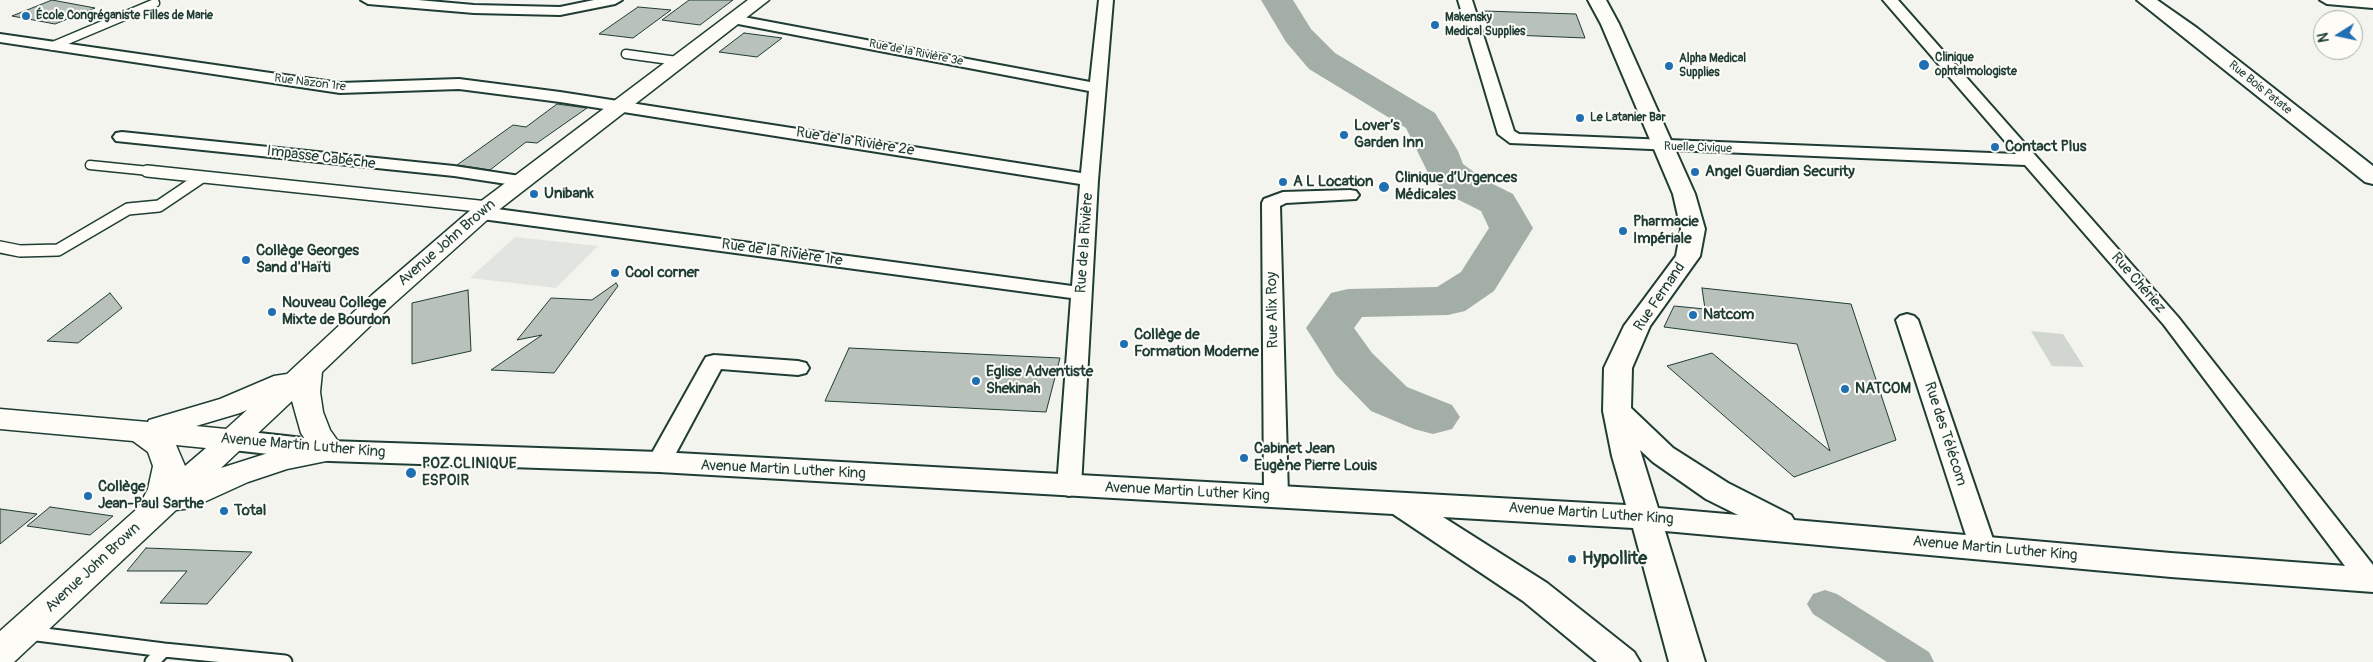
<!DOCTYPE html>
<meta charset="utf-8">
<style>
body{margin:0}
#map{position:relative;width:2373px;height:662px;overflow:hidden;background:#f4f4ef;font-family:Pangolin,sans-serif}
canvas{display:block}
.north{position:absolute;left:2313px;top:10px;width:50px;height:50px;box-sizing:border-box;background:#fdfcf7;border:1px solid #a4b0a9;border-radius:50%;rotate:260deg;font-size:14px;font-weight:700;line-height:20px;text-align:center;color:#1f3d34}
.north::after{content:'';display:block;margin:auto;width:18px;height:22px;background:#1f6fb2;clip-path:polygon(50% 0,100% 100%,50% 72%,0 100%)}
</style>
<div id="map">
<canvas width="2373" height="662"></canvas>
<div class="north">N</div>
</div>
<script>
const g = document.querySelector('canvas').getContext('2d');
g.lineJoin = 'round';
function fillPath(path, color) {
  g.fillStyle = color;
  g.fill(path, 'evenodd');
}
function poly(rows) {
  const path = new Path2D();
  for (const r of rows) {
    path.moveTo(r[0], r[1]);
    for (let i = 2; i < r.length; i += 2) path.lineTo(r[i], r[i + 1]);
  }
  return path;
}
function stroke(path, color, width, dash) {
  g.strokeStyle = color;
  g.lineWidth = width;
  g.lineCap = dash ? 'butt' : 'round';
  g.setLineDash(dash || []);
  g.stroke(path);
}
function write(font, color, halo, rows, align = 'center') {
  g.font = font + ' Pangolin,sans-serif';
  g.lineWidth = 4;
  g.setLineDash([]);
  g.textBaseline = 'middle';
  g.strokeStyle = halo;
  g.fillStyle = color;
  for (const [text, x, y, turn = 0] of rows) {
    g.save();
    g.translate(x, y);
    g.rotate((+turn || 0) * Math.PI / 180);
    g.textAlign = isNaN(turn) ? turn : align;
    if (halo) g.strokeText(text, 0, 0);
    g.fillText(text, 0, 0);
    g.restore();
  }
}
const built = poly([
 [515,237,598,246,556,288,470,278]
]);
const green = poly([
 [2031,331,2063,334,2084,367,2052,366]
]);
const canal = poly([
 [1825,590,1837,594,1929,652,1934,662,1887,662,1813,614,1807,604,1813,594,1825,590]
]);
const river = poly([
 [1261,0,1293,0,1311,29,1335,53,1435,113,1458,151,1463,164,1483,179,1513,194,1533,228,1494,291,1465,311,1448,315,1362,317,1354,328,1372,353,1407,387,1452,405,1460,417,1452,429,1433,434,1414,429,1371,411,1336,375,1306,328,1331,293,1348,289,1437,287,1461,272,1489,228,1481,211,1453,197,1431,179,1406,128,1309,69,1286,42,1261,0]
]);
const building = poly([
 [52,0,95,8,55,24,12,16,52,0],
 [689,0,733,0,700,25,662,20,689,0],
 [638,7,671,10,633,38,599,34,638,7],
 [1484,11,1576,14,1585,38,1489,34,1484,11],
 [744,33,782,38,757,57,719,52,744,33],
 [557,104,587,108,537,143,526,142,490,170,457,165,513,125,526,127,557,104],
 [616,283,618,286,554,373,491,370,542,335,517,340,551,298,592,300,616,283],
 [1702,288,1851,304,1896,440,1794,477,1667,366,1712,353,1830,451,1797,344,1664,327,1674,306,1705,309,1702,288],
 [468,290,471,351,412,364,412,303,468,290],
 [110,293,122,308,78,343,47,341,110,293],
 [849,348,1060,358,1046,412,825,401,849,348],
 [50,507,113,516,90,535,27,526,50,507],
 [0,509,37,514,0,544,0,509],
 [146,548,252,552,207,604,160,603,187,571,127,571,146,548]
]);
const serviceFar2 = poly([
 [53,46,155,3],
 [626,54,677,61],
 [90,165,159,172]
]);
const serviceFar1 = poly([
 [147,171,488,207],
 [0,247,20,251,58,250,128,209,159,206,202,177]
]);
const service = poly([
 [29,633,164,650,285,662],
 [152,662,164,650]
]);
const minor = poly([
 [361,0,418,0,474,5,560,7,594,0,622,0,615,4,560,15,474,13,368,4,361,0],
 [1099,0,1113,0,1098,180,1081,487,1078,493,1069,496,1060,493,1057,487,1071,298,482,219,475,217,473,213,475,209,482,207,1072,286,1080,184,560,102,459,89,340,93,0,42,0,34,340,83,459,79,560,92,1081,173,1089,91,733,23,726,19,733,15,1090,82,1099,0],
 [1458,0,1472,0,1514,131,1519,134,2016,154,1883,0,1898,0,2178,317,2373,565,2373,588,2369,589,2360,586,2164,325,2025,165,1510,143,1498,134,1458,0],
 [2320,0,2373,0,2373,8,2327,4,2320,0],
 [122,132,454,166,520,176,526,177,529,181,526,185,520,186,454,176,116,141,113,137,116,133,122,132],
 [1350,190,1356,191,1359,195,1356,199,1286,203,1280,206,1288,496,1285,502,1276,505,1267,502,1264,496,1262,203,1264,199,1283,192,1350,190],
 [1907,314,1914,316,1918,320,1996,548,1992,555,1983,558,1974,555,1970,548,1896,320,1900,316,1907,314],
 [714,355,798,361,806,363,809,368,806,373,798,375,721,369,668,468,659,470,650,468,647,462,703,362,706,357,714,355]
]);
const tertiary = poly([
 [1588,0,1606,0,1619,24,1695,194,1705,229,1700,256,1650,326,1632,368,1631,408,1673,448,1728,483,1791,515,1794,520,2171,553,2373,568,2373,592,2171,577,1665,531,1705,662,1669,662,1633,528,1443,517,1547,583,1634,652,1640,662,1597,662,1523,601,1393,514,659,472,330,461,233,450,223,447,218,440,223,433,233,430,330,441,659,452,1626,505,1612,456,1603,411,1604,368,1624,326,1676,256,1681,229,1673,194,1601,24,1588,0],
 [1640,450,1653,462,1706,499,1738,515,1658,508,1640,450],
 [2137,0,2157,0,2197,28,2373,166,2373,184,2365,182,2137,0]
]);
const secondary = poly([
 [748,0,769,0,496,212,390,307,322,372,320,392,323,412,330,430,345,451,341,458,287,469,248,482,191,508,176,510,14,662,0,662,0,631,138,508,148,489,153,466,148,452,133,441,0,429,0,409,148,422,149,420,220,399,274,376,287,374,372,295,480,202,748,0],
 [292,401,301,433,308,444,284,448,221,468,292,401],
 [247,410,226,429,196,426,240,413,247,410],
 [176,445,206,448,185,466,176,445]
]);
const markers = [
 [26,16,5,"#1f6fb2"],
 [1435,25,5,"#1f6fb2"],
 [1924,65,6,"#1f6fb2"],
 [1669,66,5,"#1f6fb2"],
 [1580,118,5,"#1f6fb2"],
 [1344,135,5,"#1f6fb2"],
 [1995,147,5,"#1f6fb2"],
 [1695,172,5,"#1f6fb2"],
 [1283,182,5,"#1f6fb2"],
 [1384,187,6,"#1f6fb2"],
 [534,194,5,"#1f6fb2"],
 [1623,231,5,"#1f6fb2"],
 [246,260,5,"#1f6fb2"],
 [615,273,5,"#1f6fb2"],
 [272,312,5,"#1f6fb2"],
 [1693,315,5,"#1f6fb2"],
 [1124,344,5,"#1f6fb2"],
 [976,381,5,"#1f6fb2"],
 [1845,389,5,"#1f6fb2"],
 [1244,458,5,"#1f6fb2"],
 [411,473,6,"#1f6fb2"],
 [88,496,5,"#1f6fb2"],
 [224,511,5,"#1f6fb2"],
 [1572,559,5,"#1f6fb2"]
];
const farPoinames = [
 ["École Congréganiste Filles de Marie",36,16],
 ["Makensky",1445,18],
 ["Medical Supplies",1445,32],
 ["Clinique",1935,58],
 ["ophtalmologiste",1935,72],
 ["Alpha Medical",1679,59],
 ["Supplies",1679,73],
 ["Le Latanier Bar",1590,118]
];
const farStreetnames = [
 ["Rue de la Rivière 3e",916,53,11],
 ["Rue Nazon 1re",310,83,7],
 ["Rue Bois Patate",2260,88,39],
 ["Ruelle Civique",1698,148,2]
];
const poiNames = [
 ["Lover’s",1354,126],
 ["Garden Inn",1354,143],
 ["Contact Plus",2005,147],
 ["Angel Guardian Security",1705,172],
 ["Clinique d’Urgences",1395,178],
 ["Médicales",1395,195],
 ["A L Location",1293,182],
 ["Unibank",544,194],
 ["Pharmacie",1633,222],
 ["Impériale",1633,239],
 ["Collège Georges",256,251],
 ["Sand d'Haïti",256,268],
 ["Cool corner",625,273],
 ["Nouveau College",282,303],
 ["Mixte de Bourdon",282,320],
 ["Natcom",1703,315],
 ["Collège de",1134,335],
 ["Formation Moderne",1134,352],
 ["Eglise Adventiste",986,372],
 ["Shekinah",986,389],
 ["NATCOM",1855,389],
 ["Cabinet Jean",1254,449],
 ["Eugène Pierre Louis",1254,466],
 ["POZ CLINIQUE",422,464],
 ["ESPOIR",422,481],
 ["Collège",98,487],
 ["Jean-Paul Sarthe",98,504],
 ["Total",234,511]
];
const streetNames = [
 ["Rue de la Rivière 2e",855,142,9],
 ["Impasse Cabéche",321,158,7],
 ["Avenue John Brown",447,243,-41],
 ["Rue de la Rivière",1085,243,-86],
 ["Rue de la Rivière 1re",782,253,8],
 ["Rue Chériez",2138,283,49],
 ["Rue Fernand",1660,297,-56],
 ["Rue Alix Roy",1273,310,-91],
 ["Rue des Télécom",1945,434,72],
 ["Avenue Martin Luther King",303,446,5],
 ["Avenue Martin Luther King",783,470,3],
 ["Avenue Martin Luther King",1187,492,3],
 ["Avenue Martin Luther King",1591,514,4],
 ["Avenue Martin Luther King",1995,549,5],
 ["Avenue John Brown",93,568,-43]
];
const nearPoinames = [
 ["Hypollite",1582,559]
];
fillPath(built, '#e2e5df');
fillPath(green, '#d1d6d1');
fillPath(canal, '#a3aea7');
fillPath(river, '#a3aea7');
fillPath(building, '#b9c1bb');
stroke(building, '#1f3d34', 1);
stroke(serviceFar2, '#1f3d34', 11);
stroke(serviceFar1, '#1f3d34', 14);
stroke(service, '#1f3d34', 17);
stroke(minor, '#1f3d34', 4);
stroke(tertiary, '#1f3d34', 4);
stroke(secondary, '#1f3d34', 3);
stroke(serviceFar2, '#fdfcf7', 8);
stroke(serviceFar1, '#fdfcf7', 11);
stroke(service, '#fdfcf7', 13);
fillPath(minor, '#fdfcf7');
fillPath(tertiary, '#fdfcf7');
fillPath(secondary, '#fdfcf7');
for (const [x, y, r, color] of markers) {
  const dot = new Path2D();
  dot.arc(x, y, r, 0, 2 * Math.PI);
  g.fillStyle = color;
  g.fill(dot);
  stroke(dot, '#fdfcf7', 2);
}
write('bold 12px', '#1f3d34', '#fdfcf7', farPoinames, 'left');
write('12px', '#1f3d34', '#fdfcf7', farStreetnames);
write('bold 15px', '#1f3d34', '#fdfcf7', poiNames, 'left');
write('15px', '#1f3d34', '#fdfcf7', streetNames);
write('bold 18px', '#1f3d34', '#fdfcf7', nearPoinames, 'left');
</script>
